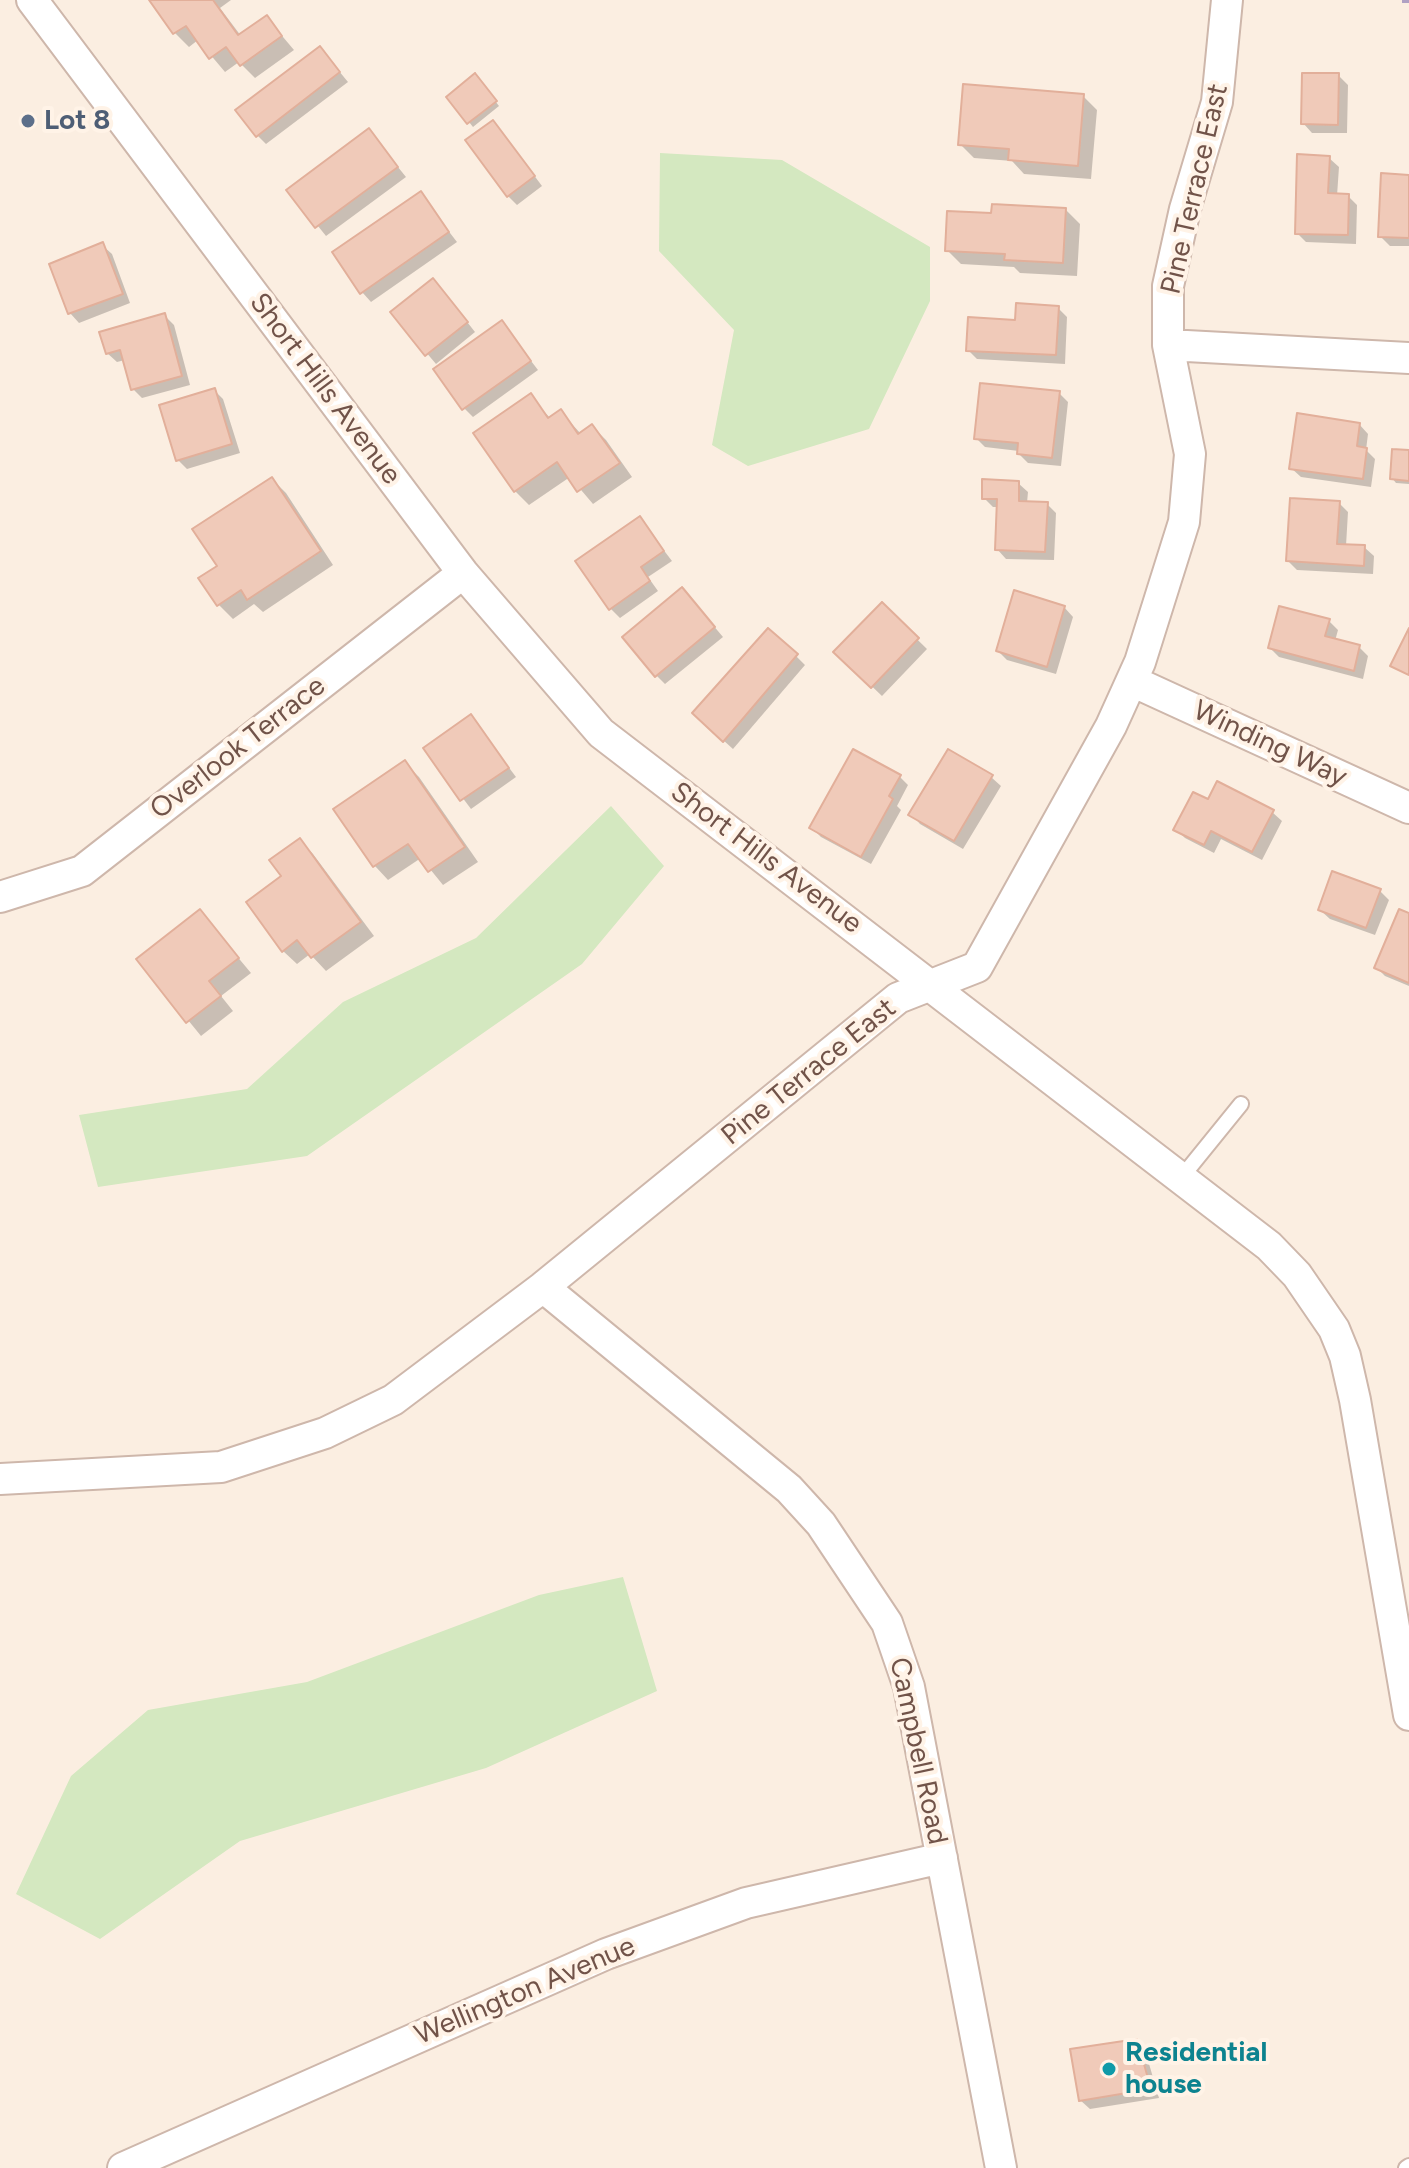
<!DOCTYPE html>
<style>
body{margin:0}
canvas{display:block;background:#fbeee1}
</style>
<canvas width="1409" height="2168"></canvas>
<script>
const g = document.querySelector('canvas').getContext('2d');
g.lineJoin = 'round';
function fillPath(path, color) {
  g.fillStyle = color;
  g.fill(path, 'evenodd');
}
function poly(rows) {
  const path = new Path2D();
  for (const r of rows) {
    path.moveTo(r[0], r[1]);
    for (let i = 2; i < r.length; i += 2) path.lineTo(r[i], r[i + 1]);
  }
  return path;
}
function stroke(path, color, width, dash) {
  g.strokeStyle = color;
  g.lineWidth = width;
  g.lineCap = dash ? 'butt' : 'round';
  g.setLineDash(dash || []);
  g.stroke(path);
}
function write(font, color, halo, rows, align = 'center') {
  g.font = font + ' Figtree,sans-serif';
  g.lineWidth = 8;
  g.setLineDash([]);
  g.textBaseline = 'middle';
  g.strokeStyle = halo;
  g.fillStyle = color;
  for (const [text, x, y, turn = 0] of rows) {
    g.save();
    g.translate(x, y);
    g.rotate((+turn || 0) * Math.PI / 180);
    g.textAlign = isNaN(turn) ? turn : align;
    if (halo) g.strokeText(text, 0, 0);
    g.fillText(text, 0, 0);
    g.restore();
  }
}
const green = poly([
 [660,153,782,160,930,247,930,301,869,429,748,466,712,445,734,330,659,251],
 [611,806,664,866,582,964,307,1156,98,1187,79,1115,247,1089,343,1002,476,938],
 [623,1577,657,1691,486,1768,240,1841,100,1939,16,1894,71,1776,148,1710,307,1682,539,1595]
]);
const shadow = poly([
 [151,0,231,0,220,8,241,36,267,18,294,50,255,78,239,62,225,72,198,40,189,47,175,33],
 [320,48,348,82,266,144,257,135],
 [1338,75,1348,85,1347,133,1312,133,1303,123],
 [479,80,499,106,473,127,449,97],
 [1083,96,1097,110,1091,179,1024,174,1012,161,974,158,960,144],
 [369,131,406,177,326,236,289,190],
 [501,131,542,186,517,205,508,196],
 [1329,158,1339,167,1337,196,1348,196,1357,205,1356,244,1306,242,1297,233],
 [1409,177,1409,246,1390,246,1380,236],
 [420,194,457,242,371,302,362,292],
 [1066,210,1080,224,1077,276,1020,273,1014,267,961,264,947,250,993,216],
 [102,245,112,254,130,303,79,323,70,313,51,265],
 [442,290,475,332,436,364,392,312],
 [1058,308,1067,317,1065,364,977,359,968,350,1017,322],
 [165,316,174,325,190,385,142,398,133,389,125,360,117,362,107,353],
 [502,323,538,370,473,417,464,408],
 [214,390,223,399,240,453,187,469,178,460],
 [1059,393,1068,402,1061,466,1028,463,1019,454,1019,451,985,447,976,438],
 [530,396,551,419,561,412,581,434,592,426,606,440,632,477,593,504,570,477,529,505,515,491],
 [1359,424,1368,434,1366,450,1375,459,1371,487,1301,477,1291,468],
 [1409,452,1409,484,1396,483,1392,478],
 [272,479,286,493,333,565,263,612,254,604,233,619,219,605,201,578,219,566],
 [1018,483,1028,492,1027,503,1047,504,1056,513,1054,560,1006,559,997,549,998,507,993,507,984,498],
 [1339,503,1348,512,1346,546,1364,547,1374,556,1373,574,1297,570,1288,561],
 [640,519,672,561,648,577,658,591,620,618,611,609],
 [691,599,723,637,665,684,656,675],
 [882,605,927,649,882,696,836,652],
 [1064,607,1073,617,1056,674,1007,660,998,651],
 [1329,621,1338,630,1335,641,1359,647,1368,656,1363,679,1279,657,1270,648],
 [796,656,805,665,733,749,703,722],
 [471,717,516,777,471,809,426,749],
 [405,763,419,777,478,862,443,885,421,858,388,880,375,866,336,810],
 [899,776,908,785,897,806,901,810,871,864,821,837,812,828],
 [991,777,1001,786,963,849,920,824,911,814],
 [1208,801,1272,812,1282,821,1262,860,1221,839,1214,853,1185,838,1176,829],
 [300,840,313,854,374,936,326,971,310,954,297,964,283,951,284,877],
 [1379,890,1389,900,1375,935,1330,919,1320,910],
 [200,912,251,973,221,996,233,1011,201,1036,139,960],
 [1409,915,1409,986,1385,976,1376,967],
 [1136,2041,1145,2050,1159,2098,1090,2109,1080,2100]
]);
const building = poly([
 [149,0,213,0,238,35,267,15,282,36,240,66,226,47,209,59,186,26,173,34,149,0],
 [320,46,340,72,256,137,235,110,320,46],
 [475,73,497,101,467,124,446,97,475,73],
 [1302,73,1339,73,1338,125,1301,124,1302,73],
 [963,84,1084,94,1078,166,1008,160,1009,149,958,145,963,84],
 [493,120,535,176,507,197,465,140,493,120],
 [369,128,398,167,315,228,286,190,369,128],
 [1297,154,1330,156,1328,193,1349,194,1348,235,1295,234,1297,154],
 [1381,173,1409,175,1409,238,1378,237,1381,173],
 [421,191,449,232,360,294,332,252,421,191],
 [992,204,1066,208,1063,263,1004,260,1005,254,945,251,947,211,991,213,992,204],
 [103,242,123,294,68,314,49,264,103,242],
 [433,278,468,322,425,356,390,312,433,278],
 [1016,303,1059,306,1056,355,966,351,968,317,1015,320,1016,303],
 [165,313,182,376,131,390,120,350,106,354,99,332,165,313],
 [502,320,531,361,462,410,433,369,502,320],
 [980,383,1060,391,1052,458,1017,454,1018,443,974,439,980,383],
 [215,388,232,444,176,461,159,405,215,388],
 [531,393,548,418,561,409,578,434,592,424,620,463,577,492,557,462,514,492,473,433,531,393],
 [1297,413,1360,423,1357,446,1367,448,1363,479,1289,469,1297,413],
 [1392,449,1409,450,1409,481,1390,479,1392,449],
 [272,477,321,551,247,600,241,590,217,606,198,578,217,566,192,529,272,477],
 [982,479,1019,481,1019,501,1048,502,1045,552,995,550,997,499,982,499,982,479],
 [1290,498,1340,501,1337,544,1365,545,1364,566,1286,561,1290,498],
 [640,516,664,551,641,567,650,581,609,610,575,561,640,516],
 [682,587,715,627,655,677,622,637,682,587],
 [1014,590,1065,606,1047,667,996,651,1014,590],
 [882,602,919,638,871,688,833,652,882,602],
 [1279,606,1330,619,1325,636,1360,645,1354,671,1268,648,1279,606],
 [768,628,798,654,723,742,692,713,768,628],
 [1409,628,1409,675,1390,666,1409,628],
 [471,714,509,768,460,801,423,748,471,714],
 [853,749,901,775,889,796,893,799,861,857,809,828,853,749],
 [948,749,993,775,954,841,908,815,948,749],
 [405,760,465,847,428,872,408,844,373,867,333,809,405,760],
 [1217,781,1274,810,1252,852,1211,831,1204,845,1173,830,1193,792,1208,799,1217,781],
 [300,838,361,922,311,958,297,940,282,952,246,902,281,876,269,860,300,838],
 [1332,871,1381,889,1366,928,1318,910,1332,871],
 [200,909,239,958,209,981,221,996,186,1023,136,959,200,909],
 [1399,909,1409,913,1409,983,1374,968,1399,909],
 [1137,2039,1151,2089,1079,2101,1070,2049,1137,2039]
]);
const service = poly([
 [1181,1178,1241,1104],
 [1406,2168,1409,2166]
]);
const minor = poly([
 [32,0,463,573,601,733,1269,1246,1297,1275,1334,1329,1345,1356,1355,1400,1409,1715],
 [1168,345,1409,358],
 [1132,681,1409,808],
 [0,897,82,871,463,573],
 [543,1287,789,1489,821,1524,887,1623,909,1687,1001,2168],
 [0,1479,221,1467,325,1433,393,1400,543,1287,898,998,977,967,1111,726,1140,662,1184,522,1190,454,1168,345,1168,286,1185,209,1217,102,1227,0],
 [123,2168,606,1954,746,1903,942,1858]
]);
const rail = poly([
 [1402,0,1409,0]
]);
const markers = [
 [28,121,8,"#5c6f8a"],
 [1109,2069,8,"#0f9aa8"]
];
const serviceNames = [
 ["Lot 8",44,121]
];
const streetNames = [
 ["Pine Terrace East",1195,189,-77],
 ["Short Hills Avenue",325,389,53],
 ["Winding Way",1270,744,25],
 ["Overlook Terrace",238,748,-38],
 ["Short Hills Avenue",766,858,37],
 ["Pine Terrace East",809,1072,-39],
 ["Campbell Road",918,1751,78],
 ["Wellington Avenue",525,1991,-23]
];
const cultureNames = [
 ["Residential",1125,2053],
 ["house",1125,2085]
];
fillPath(green, '#d4e8c0');
fillPath(shadow, '#0003');
fillPath(building, '#f0cab9');
stroke(building, '#e2af9a', 2);
stroke(service, '#ceb7ab', 18);
stroke(minor, '#ceb7ab', 34);
stroke(service, '#fff', 14);
stroke(minor, '#fff', 30);
stroke(rail, '#b0a1c3', 6, [12, 8]);
for (const [x, y, r, color] of markers) {
  const dot = new Path2D();
  dot.arc(x, y, r, 0, 2 * Math.PI);
  g.fillStyle = color;
  g.fill(dot);
  stroke(dot, '#fff3e7', 3);
}
write('bold 28px', '#4e5e75', '#fff3e7', serviceNames, 'left');
write('28px', '#715349', '#fff3e7', streetNames);
write('bold 28px', '#0d838f', '#fff3e7', cultureNames, 'left');
</script>
